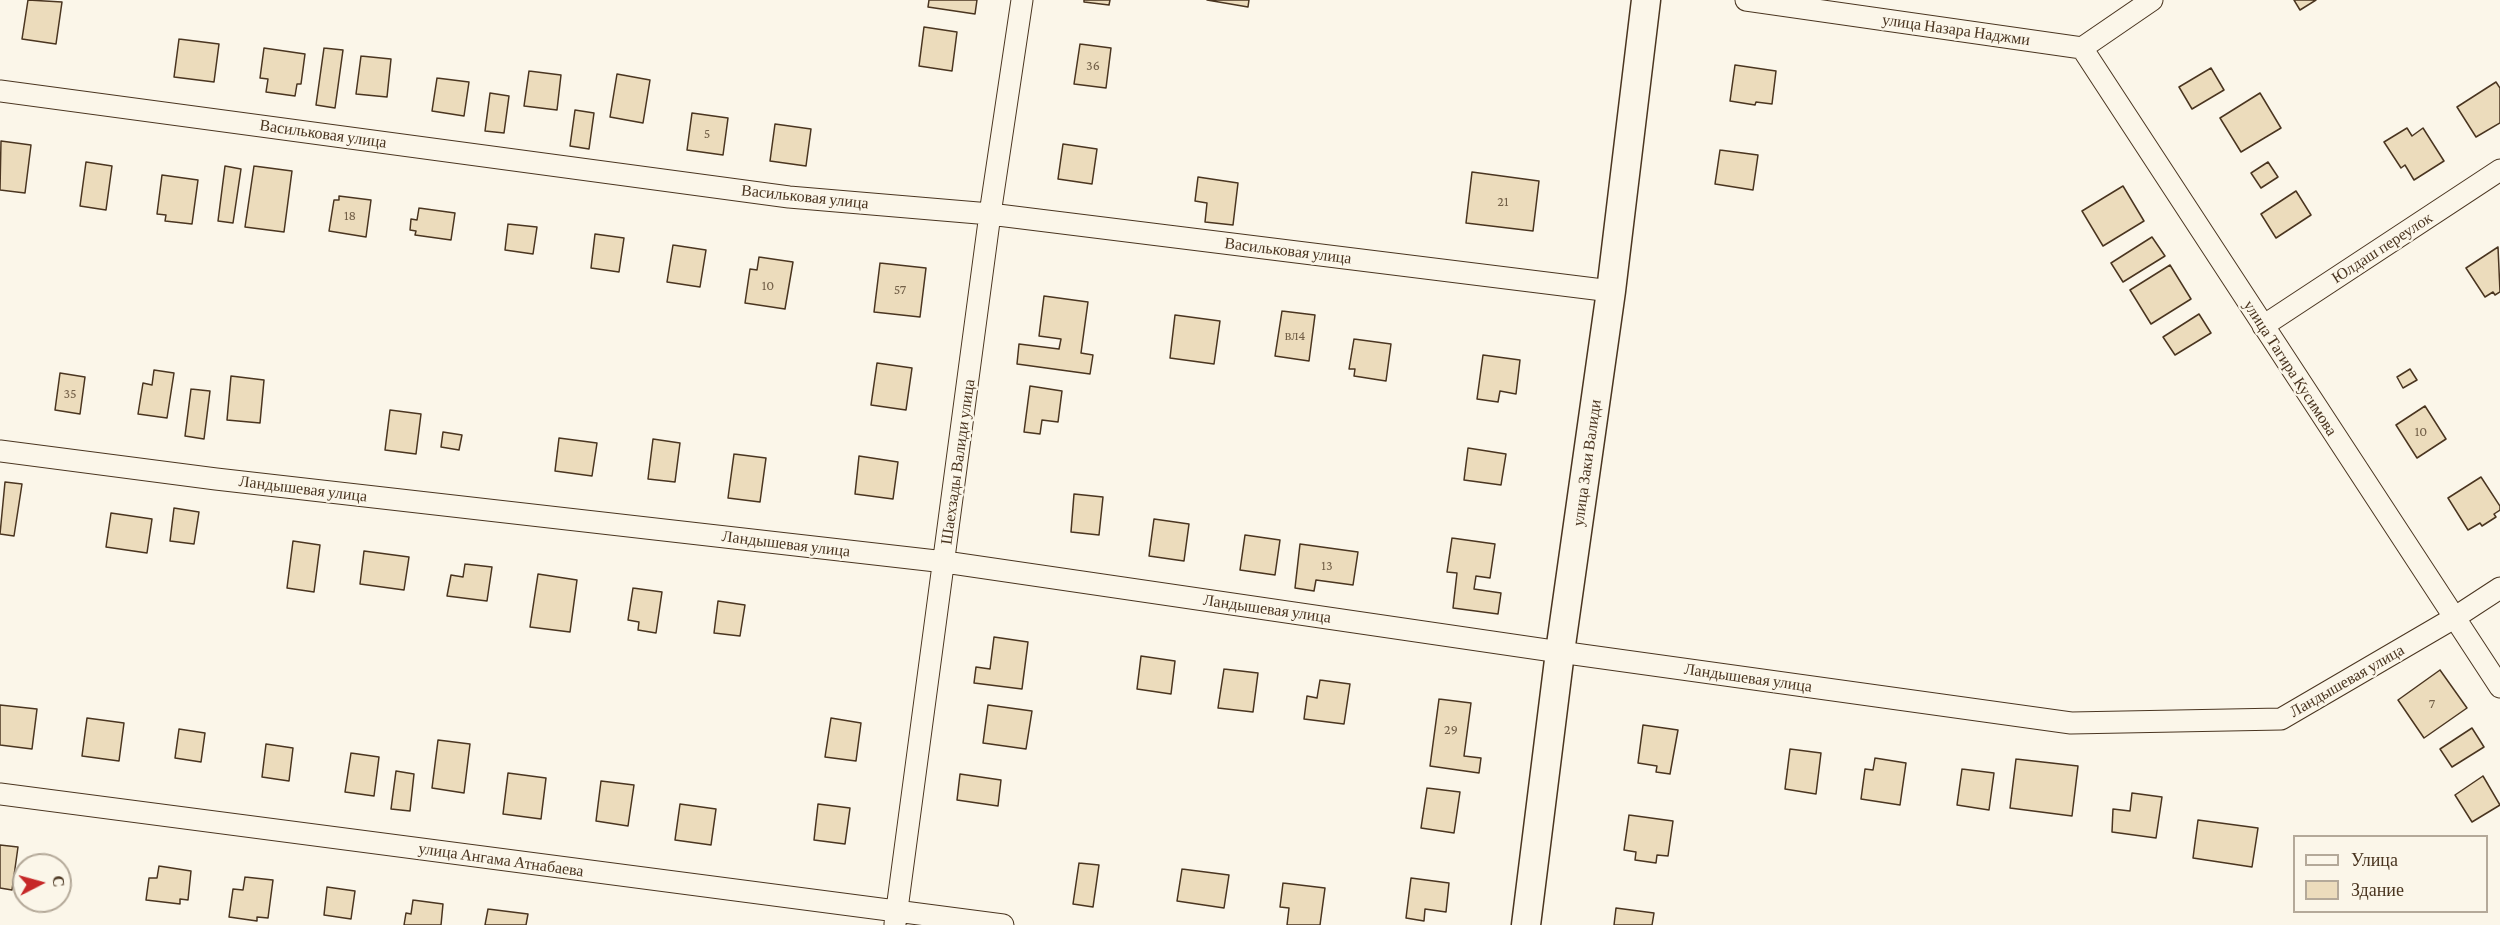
<!DOCTYPE html>
<meta charset="utf-8">
<style>
body{margin:0}
#map{position:relative;width:2500px;height:925px;overflow:hidden;background:#fbf6e9;font-family:"Crimson Pro",serif}
canvas{display:block}
.legend{position:absolute;left:2293px;top:835px;width:195px;height:78px;box-sizing:border-box;background:#fbf6e9;border:2px solid #b4a999;margin:0;padding:8px 10px;list-style:none;font-size:18px;color:#4a3520}
.legend li{display:flex;align-items:center;gap:12px;height:30px}
.legend b{width:30px;border:2px solid #b4a999}
.north{position:absolute;left:12px;top:853px;width:60px;height:60px;box-sizing:border-box;background:#fbf6e9;border:2px solid #b4a999;border-radius:50%;rotate:84deg;font-size:16px;font-weight:700;line-height:24px;text-align:center;color:#4a3520}
.north::after{content:'';display:block;margin:auto;width:21px;height:27px;background:#c62828;clip-path:polygon(50% 0,100% 100%,50% 72%,0 100%)}
</style>
<div id="map">
<canvas width="2500" height="925"></canvas>
<ul class="legend">
<li><b style="height:8px;background:#fbf6e9"></b>Улица</li>
<li><b style="height:16px;background:#ecdcbc"></b>Здание</li>
</ul>
<div class="north">С</div>
</div>
<script>
const g = document.querySelector('canvas').getContext('2d');
g.lineJoin = 'round';
function fillPath(path, color) {
  g.fillStyle = color;
  g.fill(path, 'evenodd');
}
function poly(rows) {
  const path = new Path2D();
  for (const r of rows) {
    path.moveTo(r[0], r[1]);
    for (let i = 2; i < r.length; i += 2) path.lineTo(r[i], r[i + 1]);
  }
  return path;
}
function stroke(path, color, width, dash) {
  g.strokeStyle = color;
  g.lineWidth = width;
  g.lineCap = dash ? 'butt' : 'round';
  g.setLineDash(dash || []);
  g.stroke(path);
}
function write(font, color, halo, rows, align = 'center') {
  g.font = font + ' "Crimson Pro",serif';
  g.lineWidth = 4.5;
  g.setLineDash([]);
  g.textBaseline = 'middle';
  g.strokeStyle = halo;
  g.fillStyle = color;
  for (const [text, x, y, turn = 0] of rows) {
    g.save();
    g.translate(x, y);
    g.rotate((+turn || 0) * Math.PI / 180);
    g.textAlign = isNaN(turn) ? turn : align;
    if (halo) g.strokeText(text, 0, 0);
    g.fillText(text, 0, 0);
    g.restore();
  }
}
const building = poly([
 [28,0,62,2,56,44,22,39,28,0],
 [929,0,977,0,975,14,928,7,929,0],
 [1084,0,1110,0,1109,5,1084,2,1084,0],
 [1207,0,1249,0,1248,7,1207,0],
 [2294,0,2316,0,2300,10,2294,0],
 [924,27,957,32,952,71,919,66,924,27],
 [179,39,219,44,214,82,174,77,179,39],
 [1080,44,1111,48,1106,88,1074,84,1080,44],
 [264,48,305,54,301,84,297,84,295,96,266,92,268,79,260,78,264,48],
 [324,48,343,50,335,108,316,105,324,48],
 [361,56,391,59,387,97,356,94,361,56],
 [1735,65,1776,71,1772,104,1756,102,1755,105,1730,101,1735,65],
 [2211,68,2224,90,2192,109,2179,87,2211,68],
 [529,71,561,75,557,110,524,106,529,71],
 [617,74,650,80,643,123,610,117,617,74],
 [437,78,469,82,464,116,432,111,437,78],
 [2496,82,2500,88,2500,123,2476,137,2457,107,2496,82],
 [490,93,509,96,504,133,485,131,490,93],
 [2260,93,2281,128,2241,152,2220,118,2260,93],
 [575,110,594,113,589,149,570,146,575,110],
 [692,113,728,118,723,155,687,150,692,113],
 [775,124,811,129,806,166,770,161,775,124],
 [2407,128,2412,136,2423,128,2444,161,2414,180,2405,165,2401,168,2384,142,2407,128],
 [1,141,31,145,25,193,0,190,1,141],
 [1063,144,1097,149,1092,184,1058,179,1063,144],
 [1720,150,1758,155,1753,190,1715,184,1720,150],
 [86,162,112,166,106,210,80,206,86,162],
 [2268,162,2278,177,2261,188,2251,173,2268,162],
 [225,166,241,169,233,223,218,221,225,166],
 [254,166,292,171,284,232,245,227,254,166],
 [1472,172,1539,181,1533,231,1466,223,1472,172],
 [162,175,198,180,192,224,165,221,166,215,157,214,162,175],
 [1198,177,1238,183,1233,225,1205,222,1207,203,1195,201,1198,177],
 [2123,186,2144,221,2103,246,2082,211,2123,186],
 [2296,191,2311,215,2276,238,2261,214,2296,191],
 [339,196,371,200,366,237,329,231,334,200,339,200,339,196],
 [419,208,455,213,451,240,415,235,416,231,410,230,411,219,417,220,419,208],
 [508,224,537,227,533,254,505,250,508,224],
 [595,234,624,238,619,272,591,268,595,234],
 [2152,237,2165,256,2123,282,2111,263,2152,237],
 [673,245,706,250,700,287,667,282,673,245],
 [2498,247,2500,292,2495,295,2493,292,2485,297,2466,268,2498,247],
 [759,257,793,262,785,309,745,303,750,269,757,270,759,257],
 [880,263,926,268,920,317,874,312,880,263],
 [2170,265,2191,299,2151,324,2130,290,2170,265],
 [1044,296,1088,302,1081,353,1093,355,1090,374,1017,364,1019,344,1059,349,1061,339,1039,336,1044,296],
 [1282,311,1315,315,1309,361,1275,356,1282,311],
 [2199,314,2211,333,2175,355,2163,337,2199,314],
 [1175,315,1220,321,1214,364,1170,358,1175,315],
 [1354,339,1391,344,1386,381,1354,376,1355,369,1349,369,1354,339],
 [1483,355,1520,360,1516,394,1500,391,1498,402,1477,399,1483,355],
 [877,363,912,368,906,410,871,405,877,363],
 [2410,369,2417,380,2403,388,2397,377,2410,369],
 [154,370,174,373,167,418,138,414,143,383,152,385,154,370],
 [60,373,85,377,80,414,55,410,60,373],
 [231,376,264,380,260,423,227,420,231,376],
 [1030,386,1062,391,1058,422,1042,420,1040,434,1024,432,1030,386],
 [191,389,210,391,204,439,185,436,191,389],
 [2425,406,2446,439,2417,458,2396,425,2425,406],
 [390,410,421,414,416,454,385,450,390,410],
 [443,432,462,435,459,450,441,447,443,432],
 [559,438,597,443,592,476,555,471,559,438],
 [653,439,680,443,675,482,648,479,653,439],
 [1468,448,1506,454,1501,485,1464,480,1468,448],
 [734,454,766,458,760,502,728,498,734,454],
 [859,456,898,462,893,499,855,494,859,456],
 [2481,477,2500,506,2500,510,2494,514,2496,517,2482,526,2480,523,2468,530,2448,498,2481,477],
 [5,482,22,484,14,536,0,534,5,482],
 [1074,494,1103,497,1099,535,1071,532,1074,494],
 [174,508,199,512,194,544,170,541,174,508],
 [111,513,152,519,147,553,106,547,111,513],
 [1154,519,1189,524,1184,561,1149,556,1154,519],
 [1245,535,1280,540,1275,575,1240,570,1245,535],
 [1452,538,1495,544,1490,578,1476,576,1474,589,1501,593,1498,614,1453,608,1457,573,1447,572,1452,538],
 [293,541,320,545,314,592,287,588,293,541],
 [1300,544,1358,552,1353,585,1316,580,1314,591,1295,588,1300,544],
 [364,551,409,557,404,590,360,584,364,551],
 [465,564,492,567,487,601,447,596,451,575,463,577,465,564],
 [538,574,577,580,570,632,530,627,538,574],
 [633,588,662,592,656,633,638,630,639,622,628,620,633,588],
 [718,601,745,605,740,636,714,633,718,601],
 [994,637,1028,642,1022,689,974,683,976,667,990,669,994,637],
 [1141,656,1175,661,1171,694,1137,689,1141,656],
 [1224,669,1258,673,1253,712,1218,708,1224,669],
 [2440,670,2467,708,2424,738,2398,700,2440,670],
 [1320,680,1350,684,1344,724,1304,719,1307,696,1317,698,1320,680],
 [1439,699,1471,703,1464,756,1481,758,1479,773,1430,766,1439,699],
 [0,705,37,709,32,749,0,745,0,705],
 [988,705,1032,711,1026,749,983,743,988,705],
 [87,718,124,723,119,761,82,756,87,718],
 [831,718,861,723,856,761,825,757,831,718],
 [1643,725,1678,730,1670,774,1656,772,1657,766,1638,763,1643,725],
 [2472,728,2484,747,2452,767,2440,749,2472,728],
 [179,729,205,733,201,762,175,758,179,729],
 [438,740,470,744,464,793,432,788,438,740],
 [266,744,293,748,289,781,262,777,266,744],
 [1790,749,1821,753,1816,794,1785,789,1790,749],
 [351,753,379,757,374,796,345,792,351,753],
 [1875,758,1906,763,1900,805,1861,799,1865,769,1873,770,1875,758],
 [2016,759,2078,766,2072,816,2010,808,2016,759],
 [1962,769,1994,773,1989,810,1957,805,1962,769],
 [396,771,414,774,410,811,391,809,396,771],
 [508,773,546,778,541,819,503,814,508,773],
 [960,774,1001,780,998,806,957,800,960,774],
 [2483,776,2500,805,2472,822,2455,795,2483,776],
 [601,781,634,785,628,826,596,821,601,781],
 [1427,788,1460,792,1454,833,1421,828,1427,788],
 [2132,793,2162,797,2156,838,2112,832,2113,809,2130,811,2132,793],
 [680,804,716,809,711,845,675,840,680,804],
 [818,804,850,808,845,844,814,840,818,804],
 [1629,815,1673,821,1668,856,1657,855,1656,863,1635,860,1636,852,1624,850,1629,815],
 [2198,820,2258,828,2252,867,2193,858,2198,820],
 [0,845,18,847,12,890,0,888,0,845],
 [1079,863,1099,865,1093,907,1073,904,1079,863],
 [159,866,191,871,188,900,180,899,180,904,146,900,149,878,157,878,159,866],
 [1182,869,1229,875,1224,908,1177,901,1182,869],
 [245,877,273,880,268,918,257,917,257,921,229,917,233,889,243,890,245,877],
 [1411,878,1449,883,1446,912,1425,909,1424,921,1406,918,1411,878],
 [1283,883,1325,888,1320,925,1287,925,1289,908,1280,907,1283,883],
 [327,887,355,891,351,919,324,915,327,887],
 [413,900,443,904,441,925,404,925,406,913,411,914,413,900],
 [1616,908,1654,913,1652,925,1614,925,1616,908],
 [488,909,528,914,526,925,485,925,488,909]
]);
const street = poly([
 [1746,0,2082,48,2152,0],
 [2082,48,2500,687],
 [0,91,789,197,990,214,1611,291],
 [2263,326,2500,170],
 [0,451,216,479,945,562,1560,652,2071,723,2281,719,2454,618,2500,588],
 [0,794,1003,925],
 [895,924,990,214,1022,0]
]);
const secondary = poly([
 [1526,925,1560,652,1611,291,1646,0]
]);
const numberNames = [
 ["36",1093,66],
 ["5",707,134],
 ["21",1503,202],
 ["18",350,216],
 ["10",768,286],
 ["57",900,290],
 ["вл4",1295,336],
 ["35",70,394],
 ["10",2421,432],
 ["13",1327,566],
 ["7",2432,704],
 ["29",1451,730]
];
const streetNames = [
 ["улица Назара Наджми",1956,30,8],
 ["Васильковая улица",323,134,8],
 ["Васильковая улица",805,197,6],
 ["Юлдаш переулок",2382,248,-33],
 ["Васильковая улица",1288,251,7],
 ["улица Тагира Кусимова",2290,368,57],
 ["Шаехзады Валиди улица",958,462,-82],
 ["улица Заки Валиди",1587,463,-82],
 ["Ландышевая улица",303,489,7],
 ["Ландышевая улица",786,544,7],
 ["Ландышевая улица",1267,609,8],
 ["Ландышевая улица",1748,678,8],
 ["Ландышевая улица",2347,681,-30],
 ["улица Ангама Атнабаева",501,860,8]
];
fillPath(building, '#ecdcbc');
stroke(building, '#4a3520', 1.5);
stroke(street, '#4a3520', 23);
stroke(secondary, '#4a3520', 31);
stroke(street, '#fbf6e9', 21);
stroke(secondary, '#fbf6e9', 28);
write('14px', '#725f47', null, numberNames);
write('16px', '#4a3520', '#fbf6e9', streetNames);
</script>
